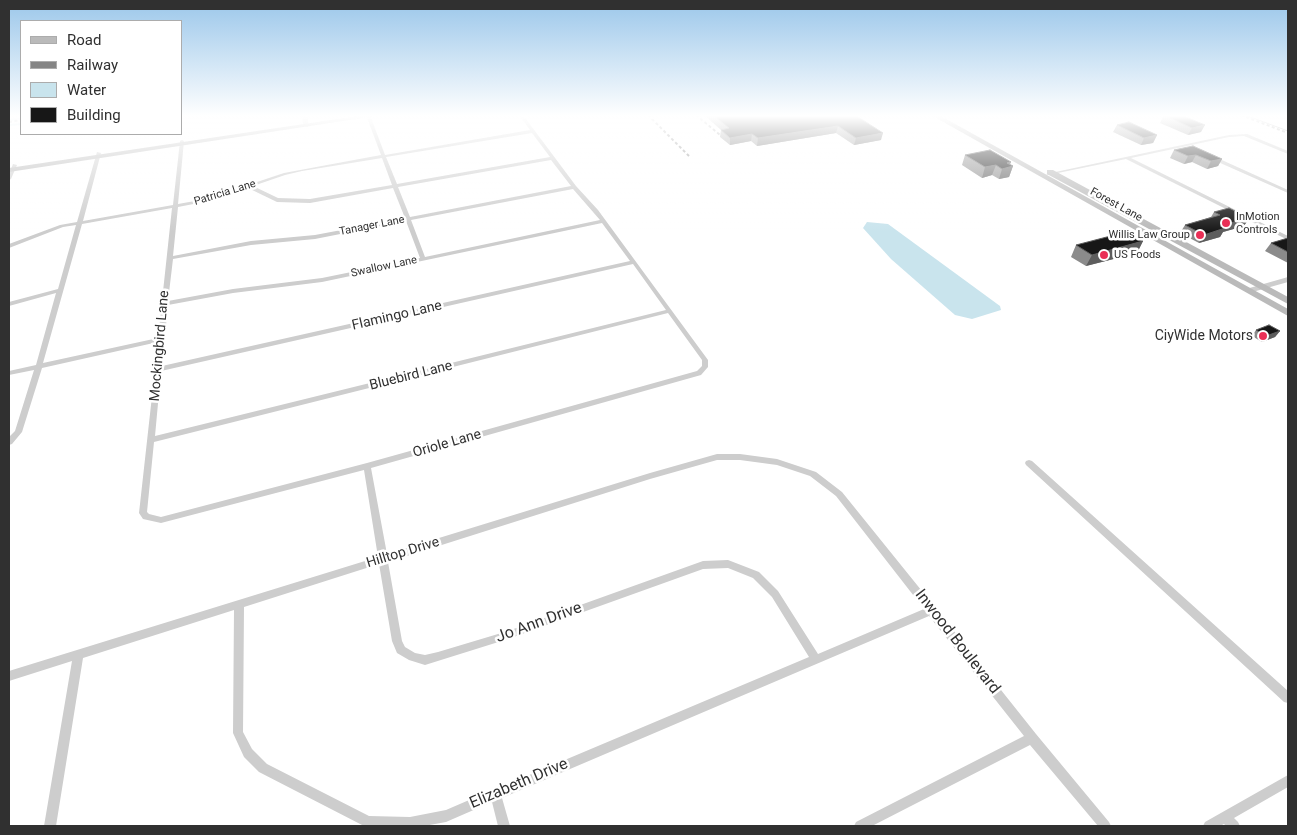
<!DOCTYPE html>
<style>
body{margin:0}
#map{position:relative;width:1297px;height:835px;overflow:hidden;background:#fff;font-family:Roboto,sans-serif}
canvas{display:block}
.frame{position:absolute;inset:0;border:10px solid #303030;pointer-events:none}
.legend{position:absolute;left:20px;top:20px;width:162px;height:115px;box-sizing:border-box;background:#fff;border:1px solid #acacac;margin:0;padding:6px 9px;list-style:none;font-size:15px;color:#303030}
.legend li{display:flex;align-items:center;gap:10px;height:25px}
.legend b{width:25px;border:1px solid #acacac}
</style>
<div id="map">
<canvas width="1297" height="835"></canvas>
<div class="frame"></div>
<ul class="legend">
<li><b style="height:6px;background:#bababa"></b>Road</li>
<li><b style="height:6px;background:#858585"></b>Railway</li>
<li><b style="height:14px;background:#c9e4ed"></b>Water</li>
<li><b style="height:14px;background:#171717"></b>Building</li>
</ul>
</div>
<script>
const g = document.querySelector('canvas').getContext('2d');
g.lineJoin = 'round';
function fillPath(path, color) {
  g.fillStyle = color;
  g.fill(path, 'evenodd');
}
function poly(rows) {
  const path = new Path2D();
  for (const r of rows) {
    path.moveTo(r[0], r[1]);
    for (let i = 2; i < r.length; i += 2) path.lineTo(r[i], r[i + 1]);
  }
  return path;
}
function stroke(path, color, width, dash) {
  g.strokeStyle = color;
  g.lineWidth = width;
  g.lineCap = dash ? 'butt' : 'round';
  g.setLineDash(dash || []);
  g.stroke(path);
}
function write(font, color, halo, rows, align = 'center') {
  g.font = font + ' Roboto,sans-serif';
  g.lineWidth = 5;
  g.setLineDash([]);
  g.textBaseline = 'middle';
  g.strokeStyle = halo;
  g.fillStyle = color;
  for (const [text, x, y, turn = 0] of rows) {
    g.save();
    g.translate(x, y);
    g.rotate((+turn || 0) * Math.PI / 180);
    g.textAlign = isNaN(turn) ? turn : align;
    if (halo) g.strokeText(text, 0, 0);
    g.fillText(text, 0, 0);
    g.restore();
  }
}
const water = poly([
 [867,222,888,224,1000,306,1001,310,972,319,955,315,891,259,863,228]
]);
const stream = poly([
 [9,120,21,118],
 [9,125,21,124]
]);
const minor = poly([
 [366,115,370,115,385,155,530,130,519,115,523,115,576,186,598,210,708,360,708,367,701,375,371,468,387,554,650,473,717,454,740,454,777,459,816,472,842,492,934,606,935,607,1036,734,1109,822,1111,826,1098,826,1030,745,872,826,854,826,856,822,1024,736,929,616,502,798,510,826,498,826,492,802,446,822,424,826,364,826,259,772,244,757,233,733,234,610,83,658,56,826,44,826,72,661,9,681,9,671,378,557,364,470,161,523,143,519,139,513,158,342,42,368,22,432,12,444,9,445,9,437,15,431,34,370,9,375,9,371,36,365,56,293,9,306,9,302,58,289,76,225,63,227,9,248,9,244,60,225,77,222,97,152,101,153,83,221,173,205,180,141,182,140,184,141,178,204,206,199,284,173,381,155,366,115],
 [532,133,550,157,397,184,386,157,532,133],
 [382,158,392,185,310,199,278,198,253,186,285,175,302,171,382,158],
 [551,160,571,186,410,217,398,187,551,160],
 [248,188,277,202,310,203,393,188,405,218,315,235,251,241,173,256,178,207,209,201,248,188],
 [573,189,600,220,425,257,411,220,573,189],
 [172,208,158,338,43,363,82,224,172,208],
 [406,221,420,258,322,278,233,289,168,301,173,259,251,245,315,239,406,221],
 [602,223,630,261,162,366,168,305,233,293,322,282,602,223],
 [633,264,666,310,155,436,161,371,633,264],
 [668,313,702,360,702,366,697,371,367,463,161,517,149,514,147,512,154,442,668,313],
 [717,460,740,460,777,465,810,476,836,496,924,609,818,654,778,591,759,572,728,560,703,561,508,631,438,652,425,655,415,653,405,647,402,641,388,562,650,479,717,460],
 [379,564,392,641,397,653,409,660,425,665,508,639,703,569,728,568,753,578,772,597,809,657,496,789,491,790,490,791,446,810,410,817,369,816,267,764,252,749,243,732,244,607,379,564],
 [1247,134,1288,151,1288,154,1244,136,1229,137,1131,158,1288,236,1288,240,1126,159,1048,175,1046,174,1229,135,1247,134],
 [1209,156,1213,156,1288,190,1288,193,1209,158,1209,156],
 [13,164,17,165,11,179,9,180,9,174,13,164],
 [1029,460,1032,461,1288,691,1288,703,1284,702,1026,465,1025,463,1026,461,1029,460],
 [1288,775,1288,787,1234,818,1238,822,1240,826,1226,826,1224,824,1220,826,1203,826,1205,822,1288,775]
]);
const tertiary = poly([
 [302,115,308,115,308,127,303,126,302,115],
 [1288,277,1288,282,1249,293,1245,291,1246,289,1288,277]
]);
const secondary = poly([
 [364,115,382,115,9,172,9,168,364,115],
 [931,115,939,115,1288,309,1288,316,931,115],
 [1047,170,1053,170,1288,297,1288,304,1047,174,1047,170]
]);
const tram = poly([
 [1245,115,1288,131]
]);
const rail = poly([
 [648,115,689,156],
 [696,115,731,144],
 [1241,115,1288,133],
 [9,122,21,120]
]);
const wall = poly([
 [704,115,855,115,881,140,854,145,836,133,757,146,751,141,730,145,720,137,721,130],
 [1164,115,1181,115,1201,132,1188,135,1160,123],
 [1117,125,1157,135,1153,143,1141,145,1113,132],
 [1174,150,1222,159,1218,166,1207,169,1192,162,1184,164,1170,158],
 [965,155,1010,165,1013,166,1009,177,999,179,992,175,982,178,962,165],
 [1214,212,1249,218,1244,226,1223,232,1220,237,1199,243,1180,233,1185,225,1211,217],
 [1288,238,1288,263,1265,251,1271,243],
 [1143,241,1137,253,1086,266,1071,257,1076,245],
 [1256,330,1280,331,1275,337,1262,342,1252,336]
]);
const shadedWall = poly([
 [1205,125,1201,132,1188,135,1192,128],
 [838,126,836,133,757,146,758,138],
 [883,133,881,140,854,145,856,138],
 [752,134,751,141,730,145,730,138],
 [1157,135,1153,143,1141,145,1144,138],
 [1196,155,1192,162,1184,164,1188,156],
 [1222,159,1218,166,1207,169,1211,161],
 [1011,162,1009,167,1013,166,1009,177,999,179,1002,169,1007,163],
 [996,165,992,175,982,178,985,167],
 [1249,218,1244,226,1223,232,1220,237,1199,243,1204,235,1220,226],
 [1143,241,1137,253,1086,266,1092,255],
 [1280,331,1275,337,1262,342,1266,336]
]);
const building = poly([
 [713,115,855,115,883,133,856,138,838,126,758,138,752,134,730,138,721,130,729,128,713,115],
 [1164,115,1181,115,1205,125,1192,128,1164,115],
 [1129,122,1157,135,1144,138,1117,125,1129,122],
 [1193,146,1222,159,1211,161,1196,155,1188,156,1174,150,1193,146],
 [990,150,1011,162,1007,163,1013,166,1002,169,996,165,985,167,965,155,990,150],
 [1229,208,1249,218,1220,226,1225,228,1204,235,1185,225,1220,215,1214,212,1229,208],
 [1126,232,1143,241,1092,255,1076,245,1126,232],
 [1288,238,1288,252,1271,243,1288,238],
 [1269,325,1280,331,1266,336,1256,330,1269,325]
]);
const markers = [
 [1226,223,5,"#e92f56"],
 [1200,235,5,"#e92f56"],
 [1104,255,5,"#e92f56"],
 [1263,336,5,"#e92f56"]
];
const farStreetnames = [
 ["Patricia Lane",225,193,-17],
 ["Forest Lane",1116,205,29],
 ["Tanager Lane",372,226,-11],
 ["Swallow Lane",384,267,-12]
];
const farPoinames = [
 ["InMotion",1236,217],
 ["Controls",1236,230],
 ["Willis Law Group",1190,235,"right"],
 ["US Foods",1114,255]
];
const streetNames = [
 ["Flamingo Lane",397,316,-13],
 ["Mockingbird Lane",160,346,-85],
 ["Bluebird Lane",411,376,-14],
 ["Oriole Lane",447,444,-16],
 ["Hilltop Drive",403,553,-17]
];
const poiNames = [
 ["CiyWide Motors",1253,336]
];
const nearStreetnames = [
 ["Jo Ann Drive",539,623,-20],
 ["Inwood Boulevard",957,642,52],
 ["Elizabeth Drive",519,784,-23]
];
fillPath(water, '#c9e4ed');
stroke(stream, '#c9e4ed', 2);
fillPath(minor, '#cdcdcd');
fillPath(tertiary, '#cdcdcd');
fillPath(secondary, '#bababa');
stroke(tram, '#858585', 1);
stroke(rail, '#858585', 2, [3, 2.5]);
fillPath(wall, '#8b8b8b');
fillPath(shadedWall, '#5d5d5d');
fillPath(building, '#171717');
stroke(building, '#5d5d5d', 1);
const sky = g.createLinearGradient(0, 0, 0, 232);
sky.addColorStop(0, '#9bc7ea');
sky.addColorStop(0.5, '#fff');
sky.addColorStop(1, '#ffffff00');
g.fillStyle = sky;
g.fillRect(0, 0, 1297, 232);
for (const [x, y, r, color] of markers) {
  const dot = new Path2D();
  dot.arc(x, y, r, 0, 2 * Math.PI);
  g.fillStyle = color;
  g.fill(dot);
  stroke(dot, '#fff', 2);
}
write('11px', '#303030', '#fff', farStreetnames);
write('11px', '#303030', '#fff', farPoinames, 'left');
write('14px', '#303030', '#fff', streetNames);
write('14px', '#303030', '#fff', poiNames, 'right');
write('16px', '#303030', '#fff', nearStreetnames);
</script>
